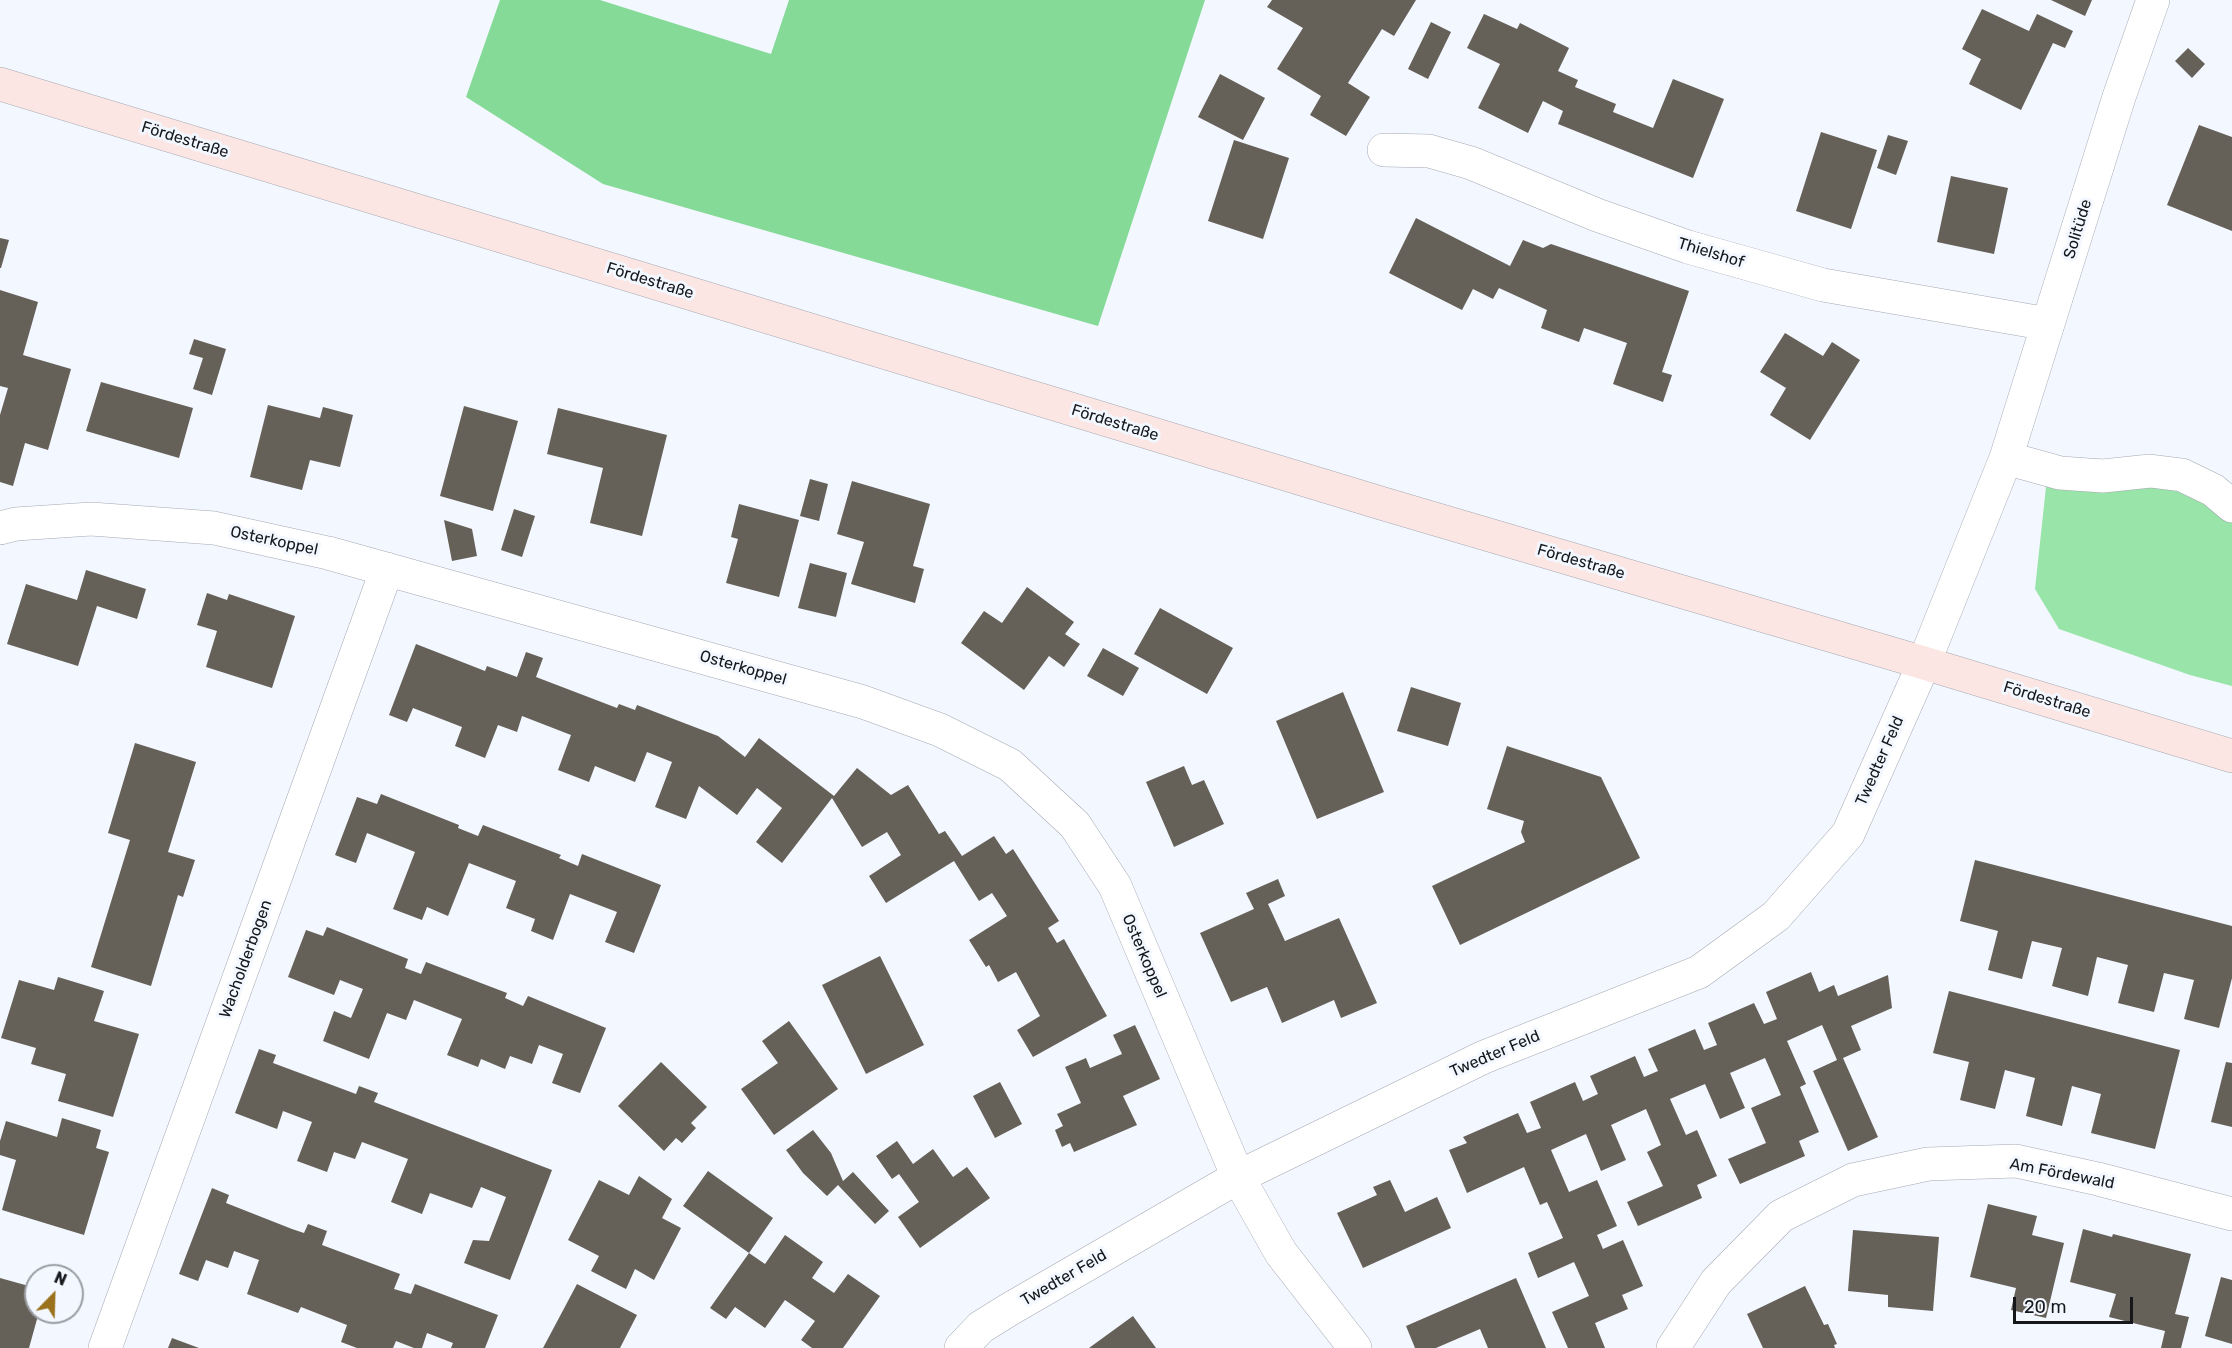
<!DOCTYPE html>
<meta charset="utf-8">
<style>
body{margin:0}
#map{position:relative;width:2232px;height:1348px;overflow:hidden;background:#f3f7ff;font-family:Rubik,sans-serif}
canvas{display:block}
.north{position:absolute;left:24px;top:1264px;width:60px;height:60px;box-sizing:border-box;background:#f3f7ff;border:2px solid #9a9da3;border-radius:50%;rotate:23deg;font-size:16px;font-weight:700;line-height:24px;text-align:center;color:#15171a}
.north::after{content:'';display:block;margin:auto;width:21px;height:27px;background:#9a721e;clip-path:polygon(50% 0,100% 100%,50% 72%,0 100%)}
.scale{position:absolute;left:2013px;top:1297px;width:120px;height:27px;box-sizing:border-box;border:3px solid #15171a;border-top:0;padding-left:8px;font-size:18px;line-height:21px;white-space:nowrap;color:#15171a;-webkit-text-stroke:4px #f3f7ff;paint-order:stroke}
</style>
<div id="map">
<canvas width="2232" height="1348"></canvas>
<div class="north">N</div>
<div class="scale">20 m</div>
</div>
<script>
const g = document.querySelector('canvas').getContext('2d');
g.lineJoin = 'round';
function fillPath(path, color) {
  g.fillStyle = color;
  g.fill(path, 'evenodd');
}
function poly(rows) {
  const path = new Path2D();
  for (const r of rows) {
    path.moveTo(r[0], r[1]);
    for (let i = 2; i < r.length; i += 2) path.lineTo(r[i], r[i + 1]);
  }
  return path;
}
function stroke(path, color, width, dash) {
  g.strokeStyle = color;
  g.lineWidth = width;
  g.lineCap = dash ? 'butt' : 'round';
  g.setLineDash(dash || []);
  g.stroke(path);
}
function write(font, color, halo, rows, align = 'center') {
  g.font = font + ' Rubik,sans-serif';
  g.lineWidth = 6;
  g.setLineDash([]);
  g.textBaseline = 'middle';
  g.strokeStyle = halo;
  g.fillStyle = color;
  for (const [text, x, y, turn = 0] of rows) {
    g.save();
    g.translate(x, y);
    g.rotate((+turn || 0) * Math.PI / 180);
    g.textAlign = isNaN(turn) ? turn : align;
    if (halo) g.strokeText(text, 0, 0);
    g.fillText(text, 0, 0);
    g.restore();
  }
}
const green = poly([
 [2154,484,2205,497,2232,518,2232,686,2190,675,2059,629,2035,589,2046,487]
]);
const forest = poly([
 [500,0,600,0,771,54,789,0,1205,0,1098,326,603,184,466,97]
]);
const building = poly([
 [1272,0,1416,0,1394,36,1382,29,1348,83,1370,97,1346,136,1310,115,1321,96,1277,69,1303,28,1267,7],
 [2051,0,2092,0,2085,16],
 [1982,9,2029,31,2037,14,2073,31,2065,48,2053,43,2021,110,1969,84,1981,59,1962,49],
 [1484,14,1517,29,1520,23,1569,48,1558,71,1578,80,1575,87,1616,104,1613,112,1653,128,1673,79,1724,99,1693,178,1558,124,1563,111,1543,101,1528,133,1478,108,1500,64,1467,48],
 [1431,22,1451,32,1428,79,1408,69],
 [2188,48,2205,64,2192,78,2175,61],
 [1220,74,1265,98,1243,140,1198,117],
 [2199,125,2232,137,2232,231,2167,205],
 [1821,132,1877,150,1851,229,1796,211],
 [1888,135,1908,141,1896,175,1877,168],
 [1234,140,1289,158,1263,239,1208,221],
 [1951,176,2008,188,1994,254,1937,242],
 [1416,218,1510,266,1523,240,1543,248,1551,244,1689,291,1662,372,1672,375,1663,402,1613,384,1627,343,1584,328,1579,342,1541,328,1547,310,1499,288,1493,299,1473,289,1462,310,1389,273],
 [0,238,9,240,1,268,0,268],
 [0,290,38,302,23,355,71,369,48,450,25,443,13,486,0,482,0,415,8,388,0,386],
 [1785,333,1823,356,1832,342,1860,360,1810,440,1770,415,1786,388,1760,372],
 [194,339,226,349,212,395,193,389,203,358,189,354],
 [101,382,193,408,179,458,86,431],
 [268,405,320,418,323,407,353,415,340,467,310,460,302,490,250,477],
 [464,406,518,421,493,511,440,496],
 [558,408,667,435,642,536,590,523,603,468,547,454],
 [810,479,828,484,819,521,800,516],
 [852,481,930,504,913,566,924,569,915,603,851,584,864,542,837,534],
 [739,504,799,520,779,597,726,583,738,539,731,537],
 [514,509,535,516,522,557,501,550],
 [444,520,472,529,477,556,452,561],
 [810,563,847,573,836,617,798,608],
 [86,570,146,589,137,619,97,606,78,666,7,644,26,584,77,600],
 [1027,587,1074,622,1065,634,1080,644,1064,667,1049,656,1024,690,961,643,984,611,1002,623],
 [207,593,227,600,229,594,295,616,272,688,206,667,217,631,197,625],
 [1160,608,1233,648,1207,694,1134,654],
 [416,644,485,671,487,666,517,677,526,652,543,658,536,677,617,708,619,704,635,710,637,705,718,736,745,757,759,738,834,796,857,768,891,795,908,785,939,834,945,831,962,856,994,836,1006,854,1013,849,1059,921,1048,928,1057,943,1064,939,1107,1016,1033,1057,1017,1030,1040,1016,1016,972,998,982,989,965,986,967,969,940,1007,916,992,893,979,901,954,861,886,903,869,876,901,855,887,832,862,847,832,798,782,863,756,842,782,808,757,788,737,815,699,786,686,819,655,807,672,762,647,752,635,782,595,766,589,782,558,770,571,735,522,716,517,732,498,725,485,758,455,746,462,727,413,708,407,722,389,715],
 [1103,648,1139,668,1123,696,1087,676],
 [1411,687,1461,703,1448,746,1397,731],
 [1343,692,1384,792,1317,819,1276,721],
 [135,743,196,762,168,852,195,860,183,897,178,895,151,986,91,967,130,840,108,833],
 [1507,746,1601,777,1640,858,1460,945,1432,886,1525,842,1521,832,1524,821,1487,809],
 [1184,766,1192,785,1204,780,1224,824,1174,847,1146,782],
 [381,794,459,825,458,828,478,836,483,825,561,855,559,858,578,866,582,854,661,885,634,953,605,942,617,912,570,894,553,940,531,931,535,919,506,908,516,881,469,863,448,916,427,907,422,920,393,909,415,852,367,833,356,863,335,855,357,797,377,804],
 [1975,860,2232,926,2232,978,2219,1028,2184,1019,2194,980,2164,973,2154,1012,2118,1003,2128,965,2097,957,2088,996,2052,986,2062,948,2032,941,2022,979,1988,970,1998,931,1960,921],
 [1278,879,1285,896,1268,904,1285,941,1339,918,1377,1003,1341,1018,1334,1000,1282,1023,1267,987,1231,1002,1200,933,1254,909,1246,893],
 [327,927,408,959,405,968,421,974,426,962,507,993,505,998,523,1006,528,996,606,1028,580,1093,552,1083,563,1054,539,1045,532,1064,510,1056,505,1069,481,1059,478,1067,447,1055,462,1019,414,1000,406,1020,387,1013,369,1059,323,1041,334,1011,351,1018,363,989,340,980,334,995,288,977,306,930,323,936],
 [880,956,924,1045,866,1074,822,985],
 [1811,972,1819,992,1834,985,1838,996,1888,975,1892,1008,1851,1026,1861,1050,1843,1058,1878,1137,1848,1151,1813,1071,1837,1060,1822,1025,1787,1041,1806,1084,1800,1087,1819,1132,1799,1141,1805,1156,1740,1184,1728,1159,1766,1143,1751,1108,1781,1095,1765,1058,1730,1073,1745,1108,1720,1119,1705,1084,1670,1099,1686,1135,1697,1130,1717,1176,1697,1185,1702,1198,1638,1226,1627,1202,1663,1186,1647,1152,1661,1145,1646,1109,1611,1125,1626,1160,1601,1171,1586,1134,1551,1150,1569,1192,1597,1180,1617,1226,1597,1235,1603,1249,1623,1240,1643,1286,1622,1295,1628,1309,1595,1323,1605,1348,1568,1348,1552,1312,1589,1296,1574,1262,1538,1278,1528,1253,1563,1238,1547,1202,1540,1205,1524,1167,1467,1193,1449,1150,1467,1143,1463,1137,1518,1113,1527,1133,1541,1128,1530,1102,1575,1082,1583,1101,1598,1094,1590,1076,1635,1056,1644,1077,1658,1071,1648,1049,1695,1029,1704,1050,1717,1045,1708,1023,1754,1003,1764,1024,1777,1019,1766,992],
 [58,977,104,991,94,1021,139,1034,113,1117,58,1101,66,1074,31,1064,36,1048,1,1038,19,980,54,990],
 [1949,991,2180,1050,2155,1149,2091,1133,2101,1094,2072,1086,2062,1126,2026,1116,2035,1078,2005,1070,1995,1109,1960,1100,1969,1062,1933,1053],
 [789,1021,838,1089,774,1135,741,1089,778,1063,762,1041],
 [1135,1025,1160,1079,1123,1096,1137,1125,1074,1152,1070,1143,1062,1147,1055,1130,1063,1126,1057,1114,1081,1103,1065,1067,1086,1058,1090,1068,1122,1054,1113,1035],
 [259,1049,276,1055,273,1063,356,1094,359,1086,378,1093,374,1102,552,1170,510,1280,464,1263,473,1240,489,1241,506,1197,481,1187,472,1208,430,1193,422,1214,391,1202,408,1159,362,1142,355,1159,334,1152,327,1172,297,1161,312,1122,283,1111,277,1129,235,1113],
 [661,1062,707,1107,691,1123,696,1128,682,1143,676,1138,664,1151,618,1106],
 [2226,1062,2232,1063,2232,1127,2211,1122],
 [1000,1082,1022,1124,995,1138,973,1096],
 [62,1118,101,1130,96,1148,109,1152,84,1235,2,1210,16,1160,0,1155,0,1141,6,1121,57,1137],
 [813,1130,831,1153,843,1181,853,1172,889,1211,875,1224,838,1185,827,1196,803,1173,786,1150],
 [897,1141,913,1164,933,1149,953,1177,967,1167,990,1198,920,1248,898,1217,919,1202,899,1174,892,1179,876,1156],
 [708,1171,773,1218,749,1253,765,1264,785,1235,823,1262,812,1278,834,1293,848,1274,880,1296,843,1348,812,1348,801,1340,815,1321,785,1300,765,1328,735,1307,726,1319,710,1308,749,1253,683,1206],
 [639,1176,672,1199,662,1218,681,1228,654,1280,635,1269,626,1289,591,1271,599,1256,568,1240,599,1180,629,1195],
 [1390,1180,1405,1212,1437,1197,1451,1228,1363,1268,1337,1213,1377,1195,1373,1187],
 [212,1188,229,1195,226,1203,292,1229,304,1233,308,1224,327,1231,322,1245,400,1274,394,1289,411,1294,415,1284,498,1315,485,1348,451,1348,453,1343,427,1333,422,1348,414,1348,396,1341,393,1348,357,1348,341,1342,347,1325,301,1307,298,1313,247,1294,259,1260,234,1251,228,1268,206,1260,198,1281,179,1274],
 [1988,1204,2037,1216,2032,1235,2064,1243,2046,1318,2011,1310,2016,1288,1970,1277],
 [2083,1229,2112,1237,2113,1234,2191,1254,2175,1314,2189,1317,2181,1348,2161,1348,2165,1331,2109,1317,2116,1294,2070,1282],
 [1853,1230,1939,1237,1933,1311,1888,1307,1888,1295,1848,1291],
 [2221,1277,2232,1280,2232,1344,2205,1336],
 [0,1278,36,1288,36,1312,39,1312,29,1348,0,1348],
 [1516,1278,1546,1348,1488,1348,1480,1329,1436,1348,1415,1348,1406,1326],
 [577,1284,637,1315,620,1348,543,1348],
 [1805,1286,1824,1325,1828,1324,1837,1344,1834,1345,1835,1348,1763,1348,1747,1314],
 [1133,1316,1156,1348,1089,1348],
 [172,1338,199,1348,168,1348]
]);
const minor = poly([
 [1384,150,1429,151,1471,163,1597,215,1688,247,1823,285,2048,324],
 [2006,458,2060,473,2103,476,2150,471,2182,475,2213,490,2232,506],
 [0,528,16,524,91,519,214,528,328,553,863,702,940,730,1010,765,1075,825,1115,886,1238,1177,1281,1253,1355,1348],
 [105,1348,387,569],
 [961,1348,981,1327,1010,1309,1238,1177,1484,1057,1699,972,1776,916,1848,834,1924,663,2006,458,2119,97,2153,0],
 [1673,1348,1716,1282,1781,1216,1853,1180,1928,1164,2016,1161,2098,1179,2232,1214]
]);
const secondary = poly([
 [0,84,1384,504,1924,663,2232,756]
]);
const streetNames = [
 ["Fördestraße",185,140,17],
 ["Solitüde",2078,229,-73],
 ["Thielshof",1711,253,17],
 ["Fördestraße",650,281,17],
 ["Fördestraße",1115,423,17],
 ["Osterkoppel",274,541,12],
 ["Fördestraße",1581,562,16],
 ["Osterkoppel",743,668,16],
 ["Fördestraße",2047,700,17],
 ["Twedter Feld",1880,761,-66],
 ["Osterkoppel",1144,956,67],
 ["Wacholderbogen",246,959,-70],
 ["Twedter Feld",1495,1054,-23],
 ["Am Fördewald",2062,1174,11],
 ["Twedter Feld",1064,1278,-30]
];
fillPath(green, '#99e4a8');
fillPath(forest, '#85da97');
fillPath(building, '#656058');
stroke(minor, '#a6a9b3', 34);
stroke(secondary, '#a6a9b3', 34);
stroke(minor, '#fff', 33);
stroke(secondary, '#fce6e3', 33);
write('16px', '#15171a', '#f3f7ff', streetNames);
</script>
